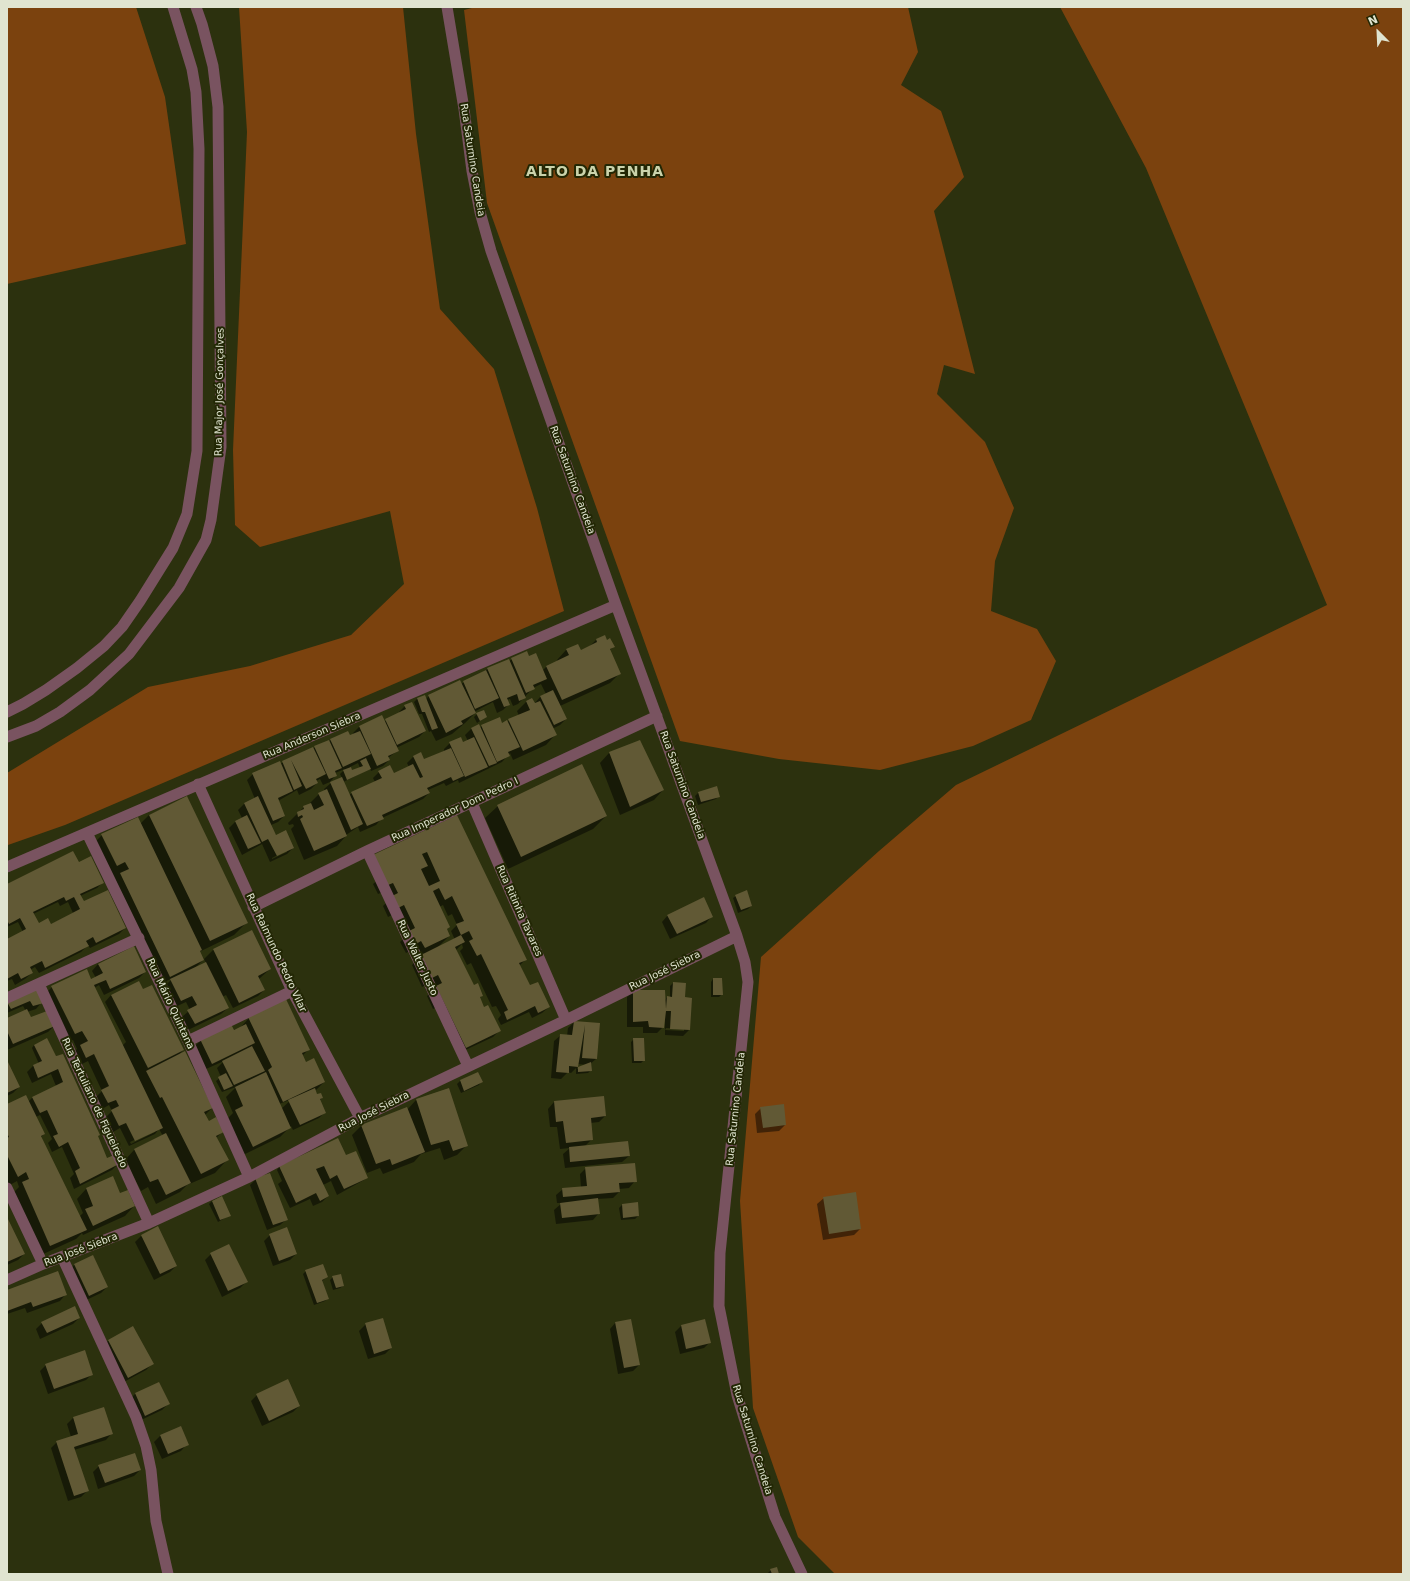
<!DOCTYPE html>
<meta charset="utf-8">
<style>
body{margin:0}
#map{position:relative;width:1410px;height:1581px;overflow:hidden;background:#2c310e;font-family:"DejaVu Sans",sans-serif}
canvas{display:block}
.frame{position:absolute;inset:0;border:8px solid #e0e4d0;pointer-events:none}
.north{position:absolute;left:1358px;top:12px;width:40px;height:40px;-webkit-text-stroke:3px #222704;paint-order:stroke;rotate:336deg;font-size:11px;font-weight:700;line-height:16px;text-align:center;color:#e0e4d0}
.north::after{content:'';display:block;margin:auto;width:14px;height:18px;background:#e0e4d0;clip-path:polygon(50% 0,100% 100%,50% 72%,0 100%)}
</style>
<div id="map">
<canvas width="1410" height="1581"></canvas>
<div class="frame"></div>
<div class="north">N</div>
</div>
<script>
const g = document.querySelector('canvas').getContext('2d');
g.lineJoin = 'round';
function fillPath(path, color) {
  g.fillStyle = color;
  g.fill(path, 'evenodd');
}
function poly(rows) {
  const path = new Path2D();
  for (const r of rows) {
    path.moveTo(r[0], r[1]);
    for (let i = 2; i < r.length; i += 2) path.lineTo(r[i], r[i + 1]);
  }
  return path;
}
function stroke(path, color, width, dash) {
  g.strokeStyle = color;
  g.lineWidth = width;
  g.lineCap = dash ? 'butt' : 'round';
  g.setLineDash(dash || []);
  g.stroke(path);
}
function write(font, color, halo, rows, align = 'center') {
  g.font = font + ' "DejaVu Sans",sans-serif';
  g.lineWidth = 4;
  g.setLineDash([]);
  g.textBaseline = 'middle';
  g.strokeStyle = halo;
  g.fillStyle = color;
  for (const [text, x, y, turn = 0] of rows) {
    g.save();
    g.translate(x, y);
    g.rotate((+turn || 0) * Math.PI / 180);
    g.textAlign = isNaN(turn) ? turn : align;
    if (halo) g.strokeText(text, 0, 0);
    g.fillText(text, 0, 0);
    g.restore();
  }
}
const green = poly([
 [7,7,136,7,165,97,186,244,7,284],
 [239,7,403,7,416,134,440,309,494,369,537,508,564,611,65,825,8,845,7,773,148,687,250,666,351,635,404,584,390,511,260,547,235,525,233,450,247,132],
 [476,7,908,7,918,52,901,85,941,111,964,177,934,211,975,374,944,365,937,394,985,442,1014,508,995,561,991,611,1037,629,1056,661,1031,720,973,746,880,770,779,759,680,741,487,203,464,10],
 [1060,7,1403,7,1403,1574,835,1574,798,1537,753,1408,740,1201,761,957,879,851,956,785,1327,605,1146,168]
]);
const shadow = poly([
 [604,636,607,641,613,647,609,651,620,673,610,683,560,706,566,719,560,725,552,729,555,735,546,745,513,760,510,753,502,762,459,783,458,780,446,786,444,783,428,790,429,793,423,799,382,818,376,825,360,832,358,827,346,835,346,836,337,846,304,860,291,829,294,826,293,824,289,825,288,823,304,807,310,804,310,803,319,794,325,791,324,789,331,783,342,778,340,774,345,769,335,773,336,775,330,782,323,785,320,779,316,781,317,783,311,789,299,795,297,790,278,801,284,816,278,822,271,825,276,836,293,848,287,854,270,862,262,844,242,855,229,828,235,822,242,818,238,810,244,804,255,799,247,780,253,774,280,764,331,740,349,737,354,735,353,733,359,727,381,716,384,722,399,714,399,712,405,706,425,731,419,737,396,748,397,751,388,758,389,760,383,766,371,771,370,769,343,782,349,795,352,793,375,782,373,778,379,772,394,775,409,767,407,763,413,757,424,761,444,751,444,749,450,743,463,744,468,741,465,735,471,729,479,726,480,728,482,726,501,724,507,722,519,716,517,711,526,702,531,699,534,704,541,696,546,694,541,684,533,688,518,704,513,706,510,699,507,700,509,704,503,710,497,713,493,702,474,712,475,713,465,723,452,734,436,741,431,731,429,732,422,714,419,714,414,702,417,699,424,696,426,699,429,696,461,684,488,669,509,661,526,652,529,658,542,671,547,666,558,662,557,660,566,650,578,645,580,651,589,647,596,640],
 [358,763,360,768,352,772,350,767],
 [287,850,287,852,272,859,272,858],
 [477,714,486,717,477,723,474,717],
 [609,753,663,790,654,800,620,815,600,763],
 [716,788,718,796,716,799,698,805,695,796,698,793],
 [187,797,247,922,234,935,199,952,203,960,195,968,206,963,204,959,213,950,251,931,270,969,259,979,264,990,258,996,233,1008,226,995,222,997,228,1008,221,1014,188,1030,182,1017,190,1010,186,1002,175,1007,165,986,173,978,164,982,89,848,102,835,140,824,149,815],
 [498,806,606,816,593,829,508,869,485,818],
 [456,816,525,960,519,966,529,987,549,1007,542,1013,532,1018,529,1012,501,1025,498,1019,501,1015,496,1006,492,1007,471,963,467,965,460,951,463,948,462,944,456,950,473,987,482,995,479,999,484,1009,499,1031,493,1037,459,1053,437,1007,433,1009,427,996,432,992,428,984,422,987,412,965,424,953,415,957,412,950,406,953,400,942,405,937,394,914,388,917,383,906,388,901,383,892,378,894,373,884],
 [443,905,448,916,452,914,457,925,451,931,455,940,437,948,449,936,446,930,449,927,439,907],
 [79,863,103,882,97,888,80,896,83,902,125,928,119,934,90,948,88,945,81,952,39,973,35,967,30,970,32,973,25,979,15,985,12,979,7,981,7,940,23,932,18,922,7,927,7,885],
 [58,902,60,906,68,902,73,913,50,925,38,923,33,914],
 [736,896,751,906,748,909,738,913,733,898],
 [668,915,712,916,706,923,670,939,662,922],
 [98,964,145,972,139,978,104,995,99,985,94,988,122,1046,126,1042,105,1002,111,995,183,1050,178,1056,212,1108,205,1115,208,1122,222,1132,216,1138,227,1160,215,1173,187,1185,180,1192,156,1204,148,1187,141,1191,125,1160,134,1150,163,1136,159,1129,155,1134,129,1146,120,1128,113,1132,106,1117,112,1111,109,1105,102,1109,96,1097,102,1091,88,1061,76,1067,71,1055,77,1049,73,1040,65,1043,46,993,52,987,91,980,96,978,92,971],
 [155,1130,155,1132,131,1144,130,1142],
 [713,979,722,994,719,997,711,997,711,982],
 [673,983,684,997,689,1030,683,1036,665,1035,665,1020,664,1020,663,1027,657,1033,643,1033,643,1027,627,1027,627,997,633,991,665,1000,667,997,670,998,670,986],
 [666,1028,684,1029,684,1031,665,1030],
 [37,990,42,1002,36,1009,27,1012,31,1018,54,1026,48,1032,7,1050,7,1019,26,1011,23,1006,7,1013,7,1001],
 [249,1018,309,1049,302,1056,306,1064,324,1082,315,1091,317,1095,322,1098,319,1101,325,1112,319,1118,293,1130,291,1126,280,1137,243,1155,226,1120,233,1113,226,1097,236,1087,222,1092,216,1081,221,1077,217,1068,224,1061,206,1069,195,1046,201,1040,240,1028],
 [292,1099,281,1109,279,1104],
 [574,1022,599,1024,596,1059,590,1064,591,1070,588,1073,576,1074,576,1068,571,1073,568,1072,561,1079,551,1078,554,1041,561,1035,567,1036,568,1028],
 [578,1064,587,1065,577,1069],
 [634,1039,644,1060,641,1063,632,1063,631,1042],
 [34,1045,55,1056,62,1055,106,1160,118,1164,112,1170,74,1189,70,1178,74,1174,62,1147,52,1152,48,1143,52,1139,40,1115,36,1117,44,1134,41,1137,79,1217,83,1213,77,1199,86,1189,112,1177,120,1195,134,1206,125,1216,83,1235,82,1233,76,1239,41,1255,13,1193,19,1187,17,1181,8,1186,7,1183,7,1105,28,1102,32,1098,56,1086,51,1074,32,1083,27,1072,33,1066,39,1064,32,1048],
 [7,1062,19,1087,13,1093,7,1096],
 [478,1074,481,1082,479,1085,461,1093,457,1084,460,1081],
 [603,1097,605,1116,599,1122,590,1123,592,1139,585,1146,629,1156,622,1162,565,1168,563,1154,570,1148,560,1149,557,1127,550,1127,548,1109,554,1102],
 [416,1100,466,1146,457,1155,444,1160,440,1148,421,1154,414,1162,383,1174,380,1168,367,1173,352,1135,362,1125,407,1110],
 [761,1108,785,1125,779,1131,757,1133,755,1114],
 [346,1156,367,1177,364,1180,337,1195,331,1181,323,1185,328,1196,322,1202,313,1206,310,1199,290,1208,278,1184,282,1181,277,1170,279,1167],
 [586,1168,635,1181,629,1188,619,1189,619,1192,613,1198,597,1199,599,1213,593,1220,556,1224,554,1210,562,1203,557,1203,556,1195,563,1189,581,1188,580,1174],
 [256,1179,287,1219,280,1225,267,1230,250,1185],
 [824,1198,860,1229,854,1235,823,1240,817,1204],
 [212,1201,230,1215,218,1222,209,1204],
 [622,1205,638,1216,635,1219,621,1220,619,1208],
 [7,1219,24,1254,18,1260,7,1265],
 [270,1235,296,1254,290,1260,273,1266,264,1241],
 [141,1236,176,1266,170,1272,154,1280,135,1242],
 [211,1254,246,1282,240,1288,222,1297,205,1260],
 [93,1257,107,1287,101,1293,82,1302,68,1272,74,1265],
 [306,1271,327,1277,322,1281,328,1298,325,1301,314,1305,303,1274],
 [333,1277,343,1286,340,1288,333,1290,330,1280],
 [7,1291,66,1294,60,1301,27,1313,25,1308,7,1314],
 [79,1318,73,1324,40,1339,36,1329,42,1323],
 [705,1320,710,1342,704,1348,680,1354,675,1332,681,1326],
 [616,1322,639,1365,633,1371,618,1374,610,1329],
 [366,1324,391,1348,385,1354,368,1359,359,1331],
 [133,1327,152,1364,146,1370,122,1383,102,1347,108,1341],
 [46,1365,92,1374,86,1380,48,1394,40,1371],
 [158,1383,168,1404,162,1410,139,1421,129,1400,135,1394],
 [257,1395,299,1406,293,1412,262,1426,251,1401],
 [73,1418,112,1433,106,1440,74,1450,87,1491,81,1497,68,1501,51,1448,57,1442,71,1437,67,1424],
 [180,1427,187,1444,181,1451,162,1459,154,1442,160,1436],
 [99,1466,140,1470,134,1476,98,1489,93,1472],
 [771,1570,778,1574,767,1574]
]);
const building = poly([
 [605,635,607,640,610,638,615,647,610,649,621,674,562,700,546,666,569,655,566,649,578,644,581,650,597,642,596,639],
 [527,651,529,656,536,653,547,679,533,685,535,689,526,693,511,658],
 [509,659,526,698,519,701,517,694,507,698,510,705,504,707,487,668],
 [486,670,499,698,475,709,463,681],
 [460,680,476,713,461,721,463,724,446,733,428,695],
 [553,690,567,719,554,725,540,696],
 [425,695,438,728,432,730,425,712,422,712,417,698],
 [532,698,535,703,540,701,557,735,523,751,508,719,530,710,526,701],
 [412,702,426,731,397,745,385,719,406,709,404,705],
 [484,710,487,717,480,721,476,713],
 [382,715,399,751,388,756,390,760,377,766,359,726],
 [500,717,502,723,507,720,520,747,508,752,510,756,497,762,481,725],
 [479,724,497,763,489,766,471,728],
 [348,731,350,735,360,731,371,754,343,767,330,739],
 [461,737,463,742,474,737,488,767,465,777,449,742],
 [329,740,342,768,335,771,337,776,329,779,314,746],
 [640,740,664,790,630,807,609,752],
 [313,747,326,774,316,779,318,783,306,789,291,760,302,786,294,790,282,761],
 [451,748,464,776,453,781,451,777,427,788,430,793,382,815,384,819,367,826,351,792,382,778,378,771,390,765,394,773,413,764,420,778,423,777,413,756,421,752,424,759],
 [366,758,371,769,347,780,343,770,351,767,352,770,363,766,360,761],
 [280,761,293,791,278,798,285,816,273,821,252,773],
 [582,764,607,816,521,857,497,805],
 [342,777,363,824,351,830,330,782],
 [717,786,720,797,701,802,698,792],
 [327,789,347,836,314,851,300,819,303,817,302,815,298,817,297,812,304,809,303,806,311,803,314,810,324,805,318,793],
 [187,796,248,923,210,941,149,815],
 [258,796,276,835,286,830,294,848,277,856,268,839,262,842,244,803],
 [247,815,261,843,248,849,235,821],
 [457,815,527,960,519,963,530,985,538,982,550,1007,538,1013,535,1006,507,1020,504,1012,508,1010,481,954,477,956,469,941,473,939,469,931,461,935,465,942,455,947,474,985,478,983,483,996,480,997,484,1007,488,1005,501,1031,466,1048,436,986,442,983,438,975,432,978,421,955,461,935,456,924,464,921,452,896,445,900,439,888,433,891,450,927,447,929,450,936,425,948,421,941,416,944,409,931,415,928,404,905,398,908,392,896,398,893,393,883,388,885,373,855],
 [427,852,440,881,429,886,421,869,428,866,422,854],
 [138,817,202,950,200,951,204,960,170,977,120,873,129,869,125,862,117,866,101,834],
 [73,851,79,862,91,856,104,883,80,894,84,901,108,890,126,928,96,943,93,937,86,941,89,946,45,968,42,961,30,967,33,973,21,979,18,973,7,979,7,939,26,929,20,918,9,924,7,920,7,884],
 [64,897,66,901,74,897,80,909,51,924,48,918,39,923,33,912],
 [747,890,752,906,741,910,735,895],
 [704,897,713,917,677,934,667,915],
 [252,930,271,969,258,976,265,990,239,1003,213,949],
 [134,946,146,972,110,989,106,980,94,985,163,1128,135,1141,126,1123,119,1126,111,1110,119,1106,116,1100,108,1103,101,1090,109,1086,94,1054,86,1058,80,1045,88,1041,82,1031,75,1034,51,986,87,969,91,979,103,973,98,964],
 [206,962,229,1008,195,1024,187,1010,197,1005,192,996,181,1001,170,979],
 [713,978,722,978,723,995,713,995],
 [139,981,143,989,152,985,184,1050,148,1068,111,995],
 [673,982,686,983,685,997,692,998,690,1030,670,1029,671,1011,666,1011,664,1028,649,1027,648,1021,633,1022,633,990,665,990,666,1009,667,996,672,997],
 [38,989,44,1003,33,1006,30,1001,11,1009,7,1002],
 [286,999,310,1050,302,1053,306,1062,314,1058,325,1082,283,1102,268,1070,272,1067,248,1017],
 [27,1009,31,1017,47,1011,55,1026,13,1044,7,1031,7,1018],
 [574,1021,600,1023,597,1059,582,1058,585,1025,578,1067,591,1062,592,1071,578,1072,578,1067,569,1066,569,1073,556,1072,560,1034,572,1035],
 [231,1024,234,1030,246,1024,255,1043,212,1064,200,1039],
 [47,1038,56,1056,63,1054,100,1135,98,1136,107,1158,114,1155,119,1164,80,1184,75,1171,80,1168,68,1142,59,1147,53,1136,58,1134,47,1110,40,1113,32,1097,63,1082,58,1069,38,1078,33,1065,42,1061,34,1045],
 [633,1038,644,1038,645,1061,634,1061],
 [252,1046,265,1071,234,1085,222,1061],
 [185,1051,213,1108,204,1112,209,1121,216,1117,224,1132,216,1136,229,1160,201,1174,162,1097,160,1098,146,1071],
 [7,1060,20,1087,7,1093],
 [266,1072,291,1128,253,1147,235,1110,243,1106,235,1087],
 [478,1072,483,1082,464,1091,460,1080],
 [226,1073,233,1086,224,1090,218,1077],
 [315,1088,317,1094,321,1093,323,1098,320,1099,326,1113,300,1125,288,1100],
 [449,1088,468,1146,453,1151,449,1140,431,1145,416,1099],
 [26,1095,45,1134,41,1136,87,1230,50,1246,22,1182,29,1179,26,1172,18,1177,7,1155,7,1138,9,1137,7,1133,7,1104],
 [604,1096,606,1116,591,1118,593,1140,566,1143,563,1121,556,1122,554,1101],
 [784,1104,786,1125,763,1128,760,1107],
 [407,1107,425,1152,392,1165,390,1159,376,1164,361,1125],
 [166,1133,191,1183,166,1195,158,1179,150,1182,134,1149],
 [338,1138,346,1155,356,1151,368,1178,344,1189,337,1175,330,1179,324,1166,316,1169,329,1196,320,1201,316,1193,296,1203,279,1166],
 [628,1141,630,1156,570,1162,569,1147],
 [635,1163,637,1182,619,1183,620,1192,563,1197,562,1188,587,1186,585,1167],
 [270,1173,288,1220,273,1225,255,1178],
 [113,1176,120,1193,128,1190,135,1206,93,1226,85,1209,93,1206,86,1188],
 [856,1192,861,1229,829,1234,823,1197],
 [222,1196,231,1216,220,1220,212,1201],
 [598,1198,600,1214,562,1218,560,1203],
 [638,1202,639,1216,623,1218,622,1204],
 [7,1217,25,1254,7,1262],
 [158,1226,177,1266,160,1274,141,1235],
 [287,1227,297,1254,279,1261,269,1234],
 [229,1244,248,1282,228,1291,210,1253],
 [93,1255,108,1287,89,1296,74,1264],
 [323,1264,328,1277,322,1280,329,1299,317,1303,305,1270],
 [58,1271,67,1295,33,1307,31,1302,7,1311,7,1290],
 [341,1274,344,1286,336,1288,332,1276],
 [75,1306,80,1318,47,1333,41,1322],
 [383,1318,392,1348,374,1354,365,1323],
 [631,1319,640,1365,624,1368,615,1322],
 [705,1319,711,1343,686,1349,681,1325],
 [133,1326,154,1364,128,1378,108,1340],
 [85,1350,93,1375,54,1389,45,1364],
 [288,1379,300,1406,269,1421,256,1394],
 [159,1382,170,1404,145,1416,135,1393],
 [104,1407,113,1434,74,1447,89,1491,74,1496,56,1441,78,1434,73,1417],
 [181,1426,189,1445,168,1454,160,1435],
 [135,1453,141,1470,105,1483,98,1465],
 [777,1567,779,1574,772,1574,770,1569]
]);
const minor = poly([
 [447,7,464,109,472,171,480,212,491,251,616,605,737,936,745,962,748,982,720,1253,719,1306,737,1395,775,1517,802,1574],
 [198,784,292,991,360,1118],
 [472,803,566,1020],
 [87,833,188,1041,249,1177],
 [367,851,468,1066],
 [7,867,616,605],
 [253,907,367,851,657,716],
 [39,984,149,1223],
 [7,998,139,938],
 [188,1041,292,991],
 [7,1188,43,1264],
 [62,1257,136,1417,146,1446,151,1470,156,1521,168,1574],
 [7,1280,43,1264,149,1223,249,1177,360,1118,566,1020,737,936]
]);
const tertiary = poly([
 [7,712,23,704,46,690,77,668,104,646,122,627,140,601,173,548,187,514,197,451,199,149,196,92,192,69,173,7],
 [7,737,36,726,60,712,90,690,129,654,179,588,206,540,211,520,221,447,218,107,213,66,202,24,196,7]
]);
const streetNames = [
 ["Rua Saturnino Candeia",472,160,81],
 ["Rua Major José Gonçalves",220,392,-89],
 ["Rua Saturnino Candeia",572,480,70],
 ["Rua Anderson Siebra",312,736,-23],
 ["Rua Saturnino Candeia",682,785,70],
 ["Rua Imperador Dom Pedro I",455,810,-25],
 ["Rua Ritinha Tavares",519,911,66],
 ["Rua Raimundo Pedro Vilar",276,953,65],
 ["Rua Walter Justo",417,958,65],
 ["Rua José Siebra",665,971,-26],
 ["Rua Mário Quintana",170,1004,65],
 ["Rua Tertuliano de Figueiredo",94,1103,65],
 ["Rua Saturnino Candeia",736,1109,-84],
 ["Rua José Siebra",374,1112,-27],
 ["Rua José Siebra",81,1250,-21],
 ["Rua Saturnino Candeia",752,1440,73]
];
const districtNames = [
 ["ALTO DA PENHA",595,172]
];
fillPath(green, '#7b420e');
fillPath(shadow, '#0007');
fillPath(building, '#615935');
stroke(minor, '#795360', 11);
stroke(tertiary, '#795360', 11);
write('10px', '#e0e4d0', '#222704', streetNames);
g.letterSpacing = '1px';
write('bold 14px', '#cbd3ab', '#222704', districtNames);
g.letterSpacing = '0px';
</script>
